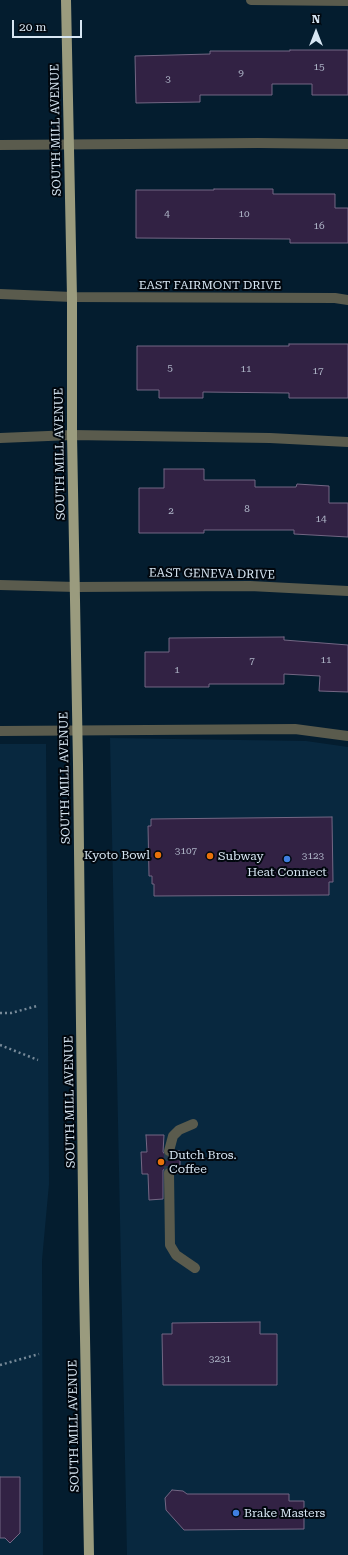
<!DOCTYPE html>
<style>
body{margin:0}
#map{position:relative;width:348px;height:1555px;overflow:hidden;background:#041d2f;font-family:"Roboto Serif",serif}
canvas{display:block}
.north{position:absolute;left:296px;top:12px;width:40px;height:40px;-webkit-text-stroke:3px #01070e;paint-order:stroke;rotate:0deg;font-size:11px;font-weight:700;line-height:16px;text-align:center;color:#d7e6f3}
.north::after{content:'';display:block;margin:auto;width:14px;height:18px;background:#d7e6f3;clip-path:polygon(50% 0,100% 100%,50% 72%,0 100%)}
.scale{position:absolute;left:12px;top:20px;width:70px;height:18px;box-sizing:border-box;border:2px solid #d7e6f3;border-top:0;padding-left:5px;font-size:12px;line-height:14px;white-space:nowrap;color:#d7e6f3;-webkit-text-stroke:3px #01070e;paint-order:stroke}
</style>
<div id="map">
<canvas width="348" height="1555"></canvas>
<div class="north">N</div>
<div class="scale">20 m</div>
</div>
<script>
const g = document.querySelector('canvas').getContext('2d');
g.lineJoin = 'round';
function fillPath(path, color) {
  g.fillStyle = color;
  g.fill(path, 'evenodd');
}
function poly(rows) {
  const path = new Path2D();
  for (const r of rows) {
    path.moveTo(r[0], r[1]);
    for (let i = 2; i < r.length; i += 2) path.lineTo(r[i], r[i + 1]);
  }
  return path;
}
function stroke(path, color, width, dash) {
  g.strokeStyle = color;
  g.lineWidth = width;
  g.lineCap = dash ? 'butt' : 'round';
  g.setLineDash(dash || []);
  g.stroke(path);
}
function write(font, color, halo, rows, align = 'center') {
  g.font = font + ' "Roboto Serif",serif';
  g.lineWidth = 4;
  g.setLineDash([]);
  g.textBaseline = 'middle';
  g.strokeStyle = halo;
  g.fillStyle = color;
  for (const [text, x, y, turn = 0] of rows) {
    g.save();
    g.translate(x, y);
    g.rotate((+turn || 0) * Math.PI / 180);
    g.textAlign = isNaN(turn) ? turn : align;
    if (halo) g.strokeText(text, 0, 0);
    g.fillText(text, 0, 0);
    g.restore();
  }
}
const built = poly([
 [110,738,306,741,348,747,348,1555,127,1555],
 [0,744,46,744,49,1184,42,1260,43,1555,0,1555]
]);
const building = poly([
 [290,50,348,50,348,95,312,95,312,84,272,84,272,95,200,95,200,102,136,103,135,56,210,54,210,51,290,51,290,50],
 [214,189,273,189,273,194,335,194,335,208,348,208,348,243,290,243,290,239,136,238,136,190,214,190,214,189],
 [289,344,348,344,348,398,289,398,289,393,203,392,203,398,159,398,159,390,137,390,137,346,289,346,289,344],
 [164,469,204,469,204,480,255,480,255,487,296,487,297,484,329,486,329,503,348,503,348,537,294,534,294,530,204,530,204,533,139,533,139,488,164,488,164,469],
 [284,637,284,640,348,645,348,692,319,691,320,676,284,674,284,684,209,684,209,687,145,687,145,652,169,652,169,638,284,637],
 [332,817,333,882,329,882,329,895,154,896,154,884,152,884,152,876,149,876,148,826,151,826,151,819,332,817],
 [146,1135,164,1135,163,1152,167,1157,173,1156,176,1151,180,1151,180,1173,176,1173,174,1169,169,1167,163,1170,163,1199,149,1200,148,1174,142,1174,141,1152,147,1152,146,1135],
 [260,1322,260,1334,277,1334,277,1385,163,1385,162,1334,172,1334,172,1323,260,1322],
 [0,1477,20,1477,20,1533,10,1543,5,1538,0,1538,0,1477],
 [172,1490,183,1491,187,1494,289,1494,289,1501,304,1501,304,1529,184,1530,166,1510,165,1498,172,1490]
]);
const minorTunnel = poly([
 [169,1151,169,1173]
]);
const path = poly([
 [0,1013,11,1013,37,1006],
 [0,1045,38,1060],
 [0,1365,39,1354]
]);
const minor = poly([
 [251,0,348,1],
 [0,145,258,143,348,144],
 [0,294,72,297,335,298,348,300],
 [0,438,72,435,270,438,348,442],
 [0,585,76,587,250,586,348,591],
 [0,731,295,729,348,736],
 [169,1151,173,1136,179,1130,193,1124],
 [169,1173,170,1245,176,1255,195,1268]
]);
const major = poly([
 [66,0,72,297,72,435,78,764,84,1283,89,1555]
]);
const markers = [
 [158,855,4,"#e8710a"],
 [210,856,4,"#e8710a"],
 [287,859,4,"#3f7fe0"],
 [161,1162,4,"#e8710a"],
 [236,1513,4,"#3f7fe0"]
];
const numberNames = [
 ["15",319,67],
 ["9",241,73],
 ["3",168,79],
 ["4",167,214],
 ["10",244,214],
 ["16",319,226],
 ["5",170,368],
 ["11",246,369],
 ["17",318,371],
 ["8",247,509],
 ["2",171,511],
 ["14",321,519],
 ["11",326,660],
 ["7",252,661],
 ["1",177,670],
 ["3107",186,851],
 ["3123",313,856],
 ["3231",220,1359]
];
const streetNames = [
 ["SOUTH MILL AVENUE",56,130,-91],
 ["EAST FAIRMONT DRIVE",210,285],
 ["SOUTH MILL AVENUE",60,454,-91],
 ["EAST GENEVA DRIVE",212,574,1],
 ["SOUTH MILL AVENUE",65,778,-91],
 ["SOUTH MILL AVENUE",70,1102,-91],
 ["SOUTH MILL AVENUE",74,1426,-91]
];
const poiNames = [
 ["Kyoto Bowl",150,855,"right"],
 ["Subway",218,856],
 ["Heat Connect",287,872,"center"],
 ["Dutch Bros.",169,1155],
 ["Coffee",169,1169],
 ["Brake Masters",244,1513]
];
fillPath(built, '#08283f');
fillPath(building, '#322244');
stroke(building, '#736784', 1);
stroke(minorTunnel, '#243b4c', 10, [10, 5]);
stroke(path, '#778a99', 2.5, [2, 3]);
stroke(minor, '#5a5b4d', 10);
stroke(major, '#9a9b7e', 10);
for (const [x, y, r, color] of markers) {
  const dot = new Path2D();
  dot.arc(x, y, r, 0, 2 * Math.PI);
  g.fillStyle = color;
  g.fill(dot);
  stroke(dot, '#01070e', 1.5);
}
write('10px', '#aeb5c7', null, numberNames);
write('12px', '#d7e6f3', '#01070e', streetNames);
write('12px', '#d7e6f3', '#01070e', poiNames, 'left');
</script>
